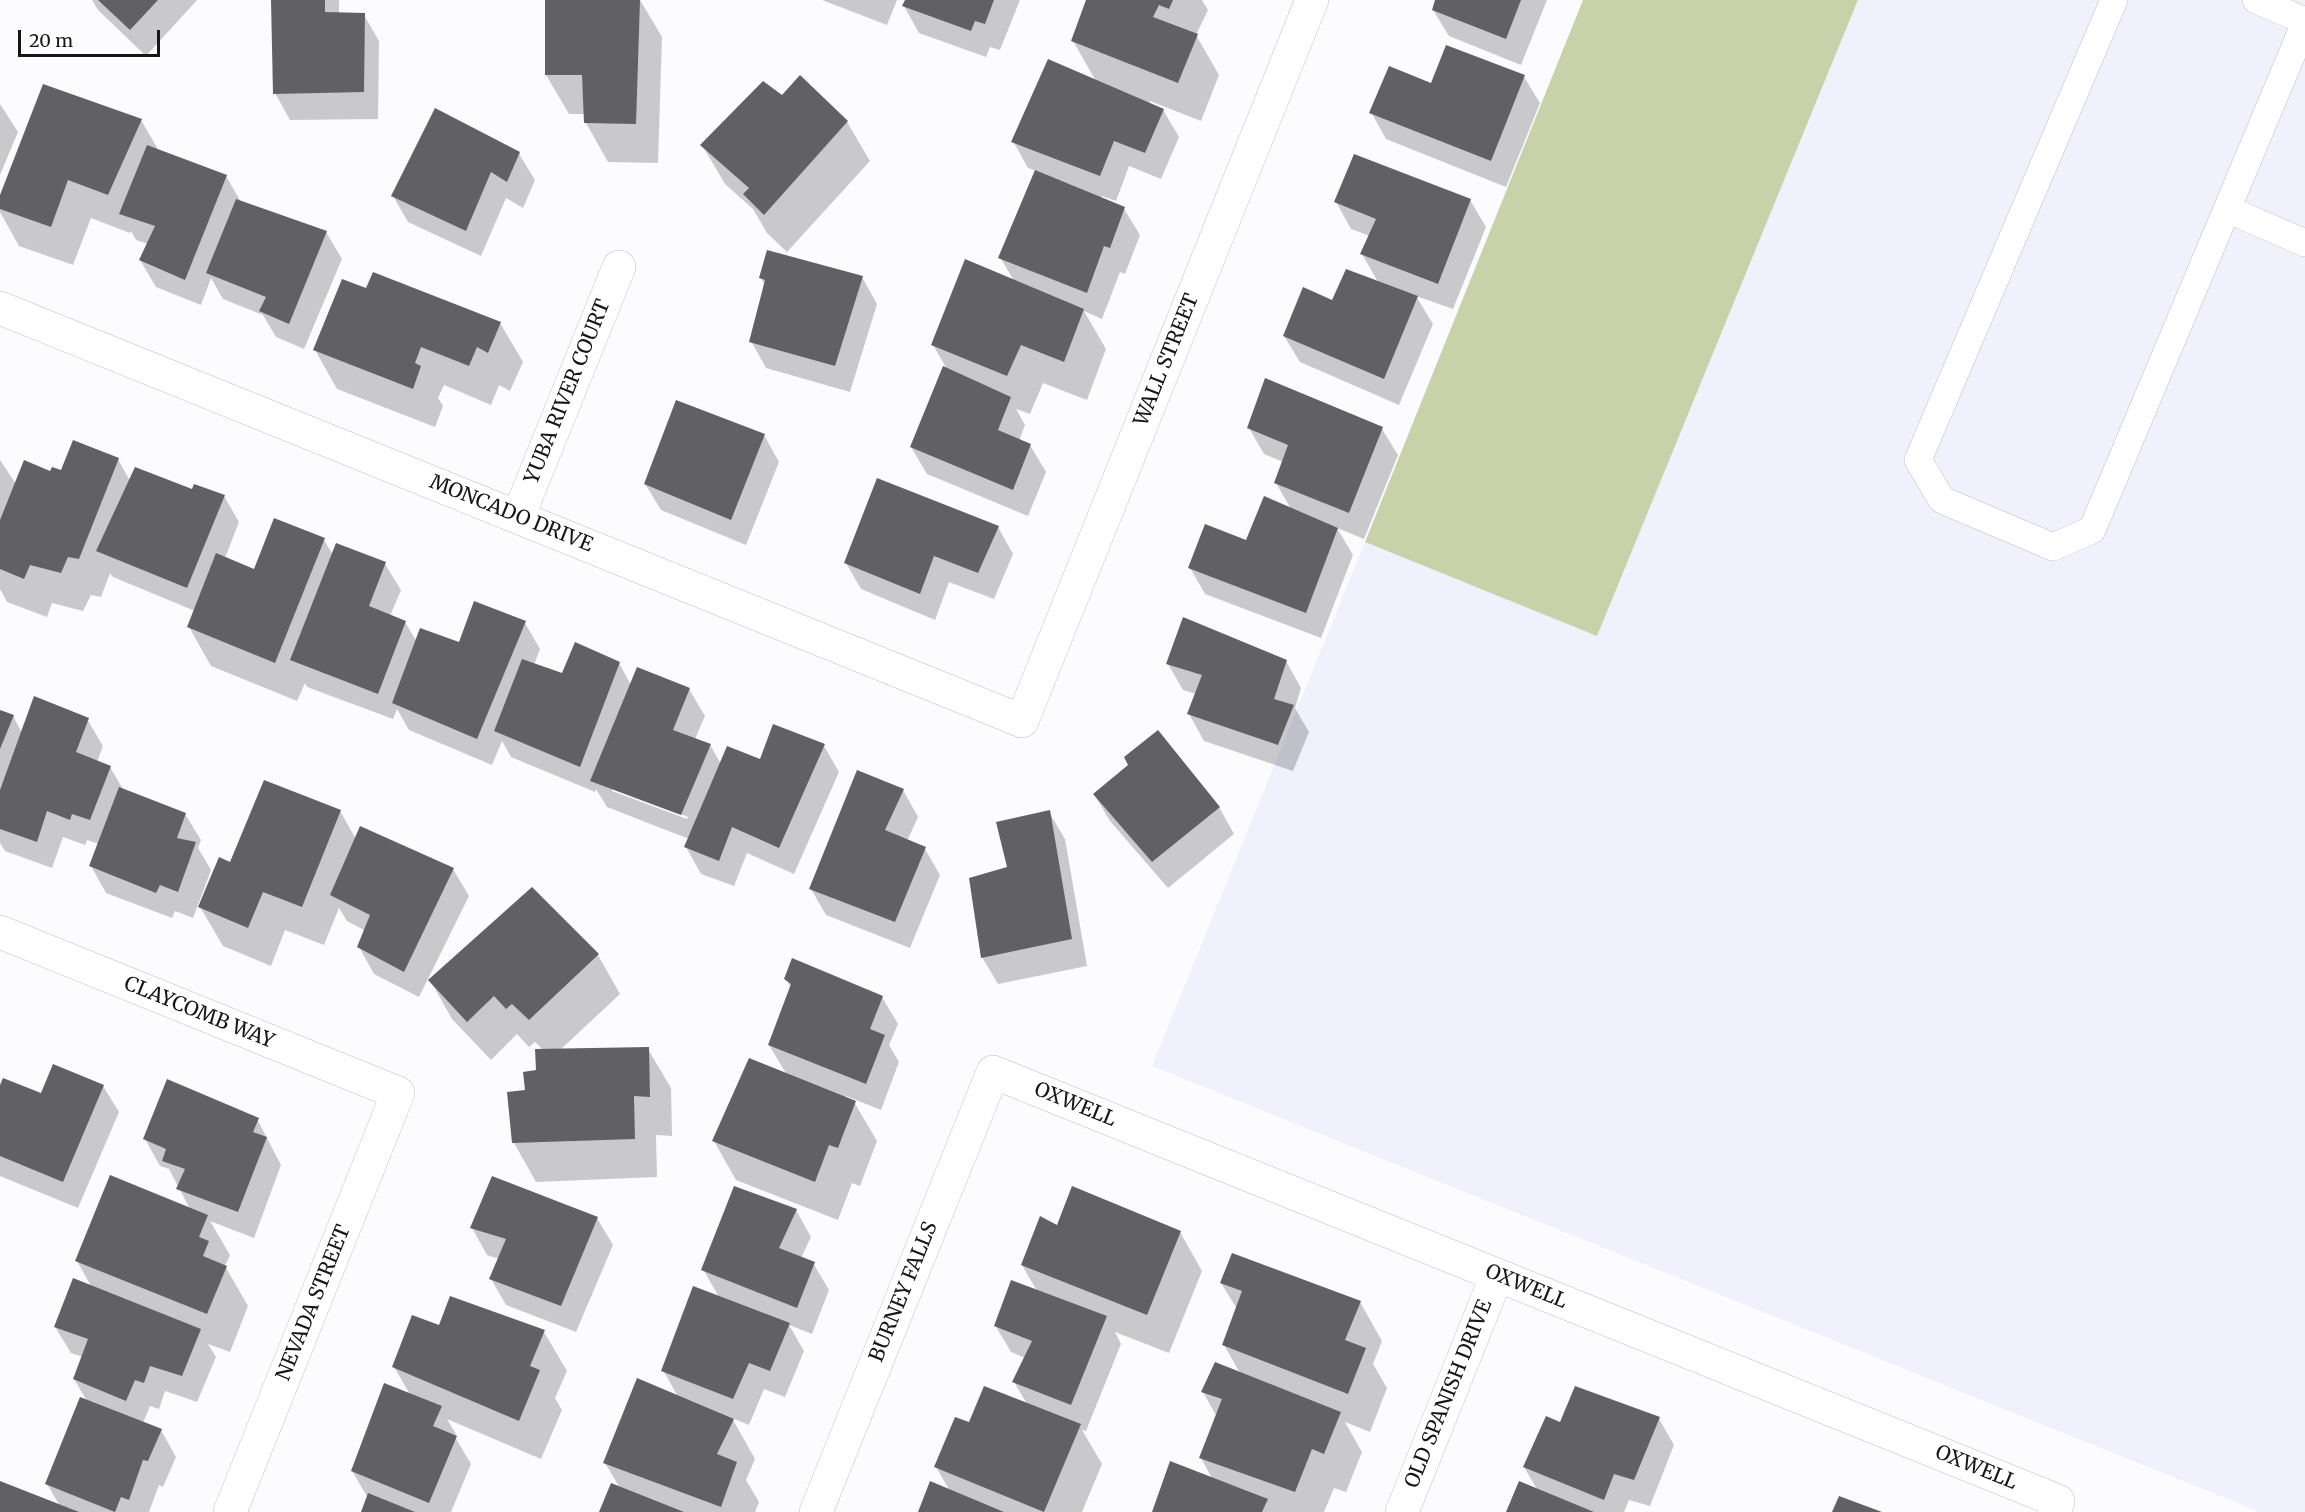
<!DOCTYPE html>
<style>
body{margin:0}
#map{position:relative;width:2305px;height:1512px;overflow:hidden;background:#fcfbfe;font-family:Merriweather,serif}
canvas{display:block}
.scale{position:absolute;left:18px;top:30px;width:142px;height:27px;box-sizing:border-box;border:3px solid #161517;border-top:0;padding-left:8px;font-size:18px;line-height:21px;white-space:nowrap;color:#161517;-webkit-text-stroke:4px #fff;paint-order:stroke}
</style>
<div id="map">
<canvas width="2305" height="1512"></canvas>
<div class="scale">20 m</div>
</div>
<script>
const g = document.querySelector('canvas').getContext('2d');
g.lineJoin = 'round';
function fillPath(path, color) {
  g.fillStyle = color;
  g.fill(path, 'evenodd');
}
function poly(rows) {
  const path = new Path2D();
  for (const r of rows) {
    path.moveTo(r[0], r[1]);
    for (let i = 2; i < r.length; i += 2) path.lineTo(r[i], r[i + 1]);
  }
  return path;
}
function stroke(path, color, width, dash) {
  g.strokeStyle = color;
  g.lineWidth = width;
  g.lineCap = dash ? 'butt' : 'round';
  g.setLineDash(dash || []);
  g.stroke(path);
}
function write(font, color, halo, rows, align = 'center') {
  g.font = font + ' Merriweather,serif';
  g.lineWidth = 6;
  g.setLineDash([]);
  g.textBaseline = 'middle';
  g.strokeStyle = halo;
  g.fillStyle = color;
  for (const [text, x, y, turn = 0] of rows) {
    g.save();
    g.translate(x, y);
    g.rotate((+turn || 0) * Math.PI / 180);
    g.textAlign = isNaN(turn) ? turn : align;
    if (halo) g.strokeText(text, 0, 0);
    g.fillText(text, 0, 0);
    g.restore();
  }
}
const industrial = poly([
 [1858,0,2305,0,2305,1512,2260,1512,1152,1066,1365,542,1597,635]
]);
const green = poly([
 [1583,0,1858,0,1597,636,1365,542]
]);
const shadow = poly([
 [92,0,197,0,146,56,98,10],
 [273,0,339,0,339,14,364,15,379,41,378,119,290,120,275,93],
 [546,0,640,0,662,37,658,163,608,162,586,123,585,114,569,114,546,75],
 [822,0,897,0,887,25],
 [907,0,1020,0,1000,50,990,47,986,57,919,33,904,6],
 [1087,0,1202,0,1208,10,1196,35,1219,75,1201,121,1150,101,1149,104,1163,110,1179,137,1161,179,1129,166,1116,201,1102,196,1101,199,1124,209,1140,235,1125,274,1120,272,1102,319,1084,311,1106,349,1087,400,1043,383,1030,414,1016,409,1025,425,1019,441,1030,445,1046,472,1028,516,927,474,911,447,947,369,933,345,1014,281,1000,257,1036,171,1028,168,1013,141,1096,81,1073,41],
 [1437,0,1547,0,1521,65,1449,36,1433,10],
 [1447,47,1524,77,1540,103,1506,187,1386,139,1371,112,1432,85],
 [800,77,847,122,870,161,787,252,767,233,753,209,725,184,702,145,782,97],
 [0,104,18,132,0,175],
 [435,110,519,154,535,180,523,208,506,198,481,256,408,222,393,196],
 [141,120,159,151,226,176,241,202,326,232,342,259,304,349,276,337,263,315,223,299,211,278,201,305,156,287,140,260,148,244,136,240,131,231,130,233,91,218,73,265,19,246,0,212,0,199],
 [1470,200,1486,227,1453,309,1416,296,1433,324,1399,405,1300,362,1284,336,1333,302,1378,282,1362,254,1370,236,1351,229,1336,202],
 [862,277,877,304,850,392,766,368,751,341,765,286,761,278],
 [367,290,500,323,523,362,510,391,499,385,491,405,444,385,438,398,443,406,435,427,337,389,315,350],
 [1249,428,1382,429,1398,455,1364,539,1337,528,1353,555,1321,638,1205,594,1190,568,1247,542,1291,509,1276,483,1283,462,1264,454],
 [764,435,779,462,746,545,661,510,645,484],
 [118,459,130,481,224,496,239,522,225,558,255,571,324,540,333,555,385,564,401,590,390,616,405,622,417,642,459,644,525,623,540,649,534,665,563,675,619,663,631,685,689,689,705,716,695,739,710,745,721,764,761,761,824,746,839,772,794,874,747,853,734,886,701,874,686,847,689,839,607,807,596,789,595,792,511,757,502,741,492,765,409,730,397,709,393,719,307,687,305,683,297,701,211,666,189,627,195,611,113,577,110,573,101,597,91,595,83,611,52,603,47,617,7,602,0,589,0,460,16,484,51,473],
 [612,788,688,817,687,819,612,791],
 [998,527,1013,554,994,599,949,582,935,620,861,589,846,563],
 [1286,661,1301,688,1295,708,1309,732,1293,771,1204,741,1189,714,1196,694,1183,690,1168,664],
 [0,711,13,716,22,733,87,719,103,746,97,762,110,767,124,791,185,814,201,840,198,848,211,870,193,918,175,911,172,918,106,893,91,866,99,844,87,840,85,845,63,837,52,868,5,851,0,843],
 [903,790,918,817,907,841,925,849,940,875,910,948,826,915,811,889],
 [1094,794,1219,807,1234,834,1168,888,1110,821],
 [340,811,356,839,453,869,469,896,419,997,374,974,359,947,366,931,347,921,339,908,324,945,285,930,271,966,223,946,200,907,230,864],
 [1049,812,1065,839,1087,966,998,984,982,957,1008,868],
 [598,955,620,994,560,1050,648,1049,671,1088,672,1136,656,1135,657,1177,536,1182,514,1143,527,1091,538,1071,543,1050,535,1042,529,1047,517,1034,491,1060,452,1019,430,980],
 [786,979,882,997,898,1024,889,1045,899,1062,881,1110,846,1096,845,1099,854,1102,877,1141,860,1186,852,1183,838,1220,736,1180,714,1141,787,1075,769,1045,791,988],
 [103,1086,119,1112,78,1208,0,1176,0,1088,42,1095],
 [257,1119,281,1165,254,1238,210,1221,230,1255,225,1266,248,1306,230,1352,208,1344,216,1357,197,1402,165,1391,159,1409,150,1406,143,1423,161,1430,176,1457,163,1487,159,1485,149,1512,0,1512,0,1483,60,1506,47,1484,87,1401,74,1379,83,1357,71,1353,55,1327,91,1286,77,1261,190,1209,169,1169,160,1166,145,1139],
 [493,1178,597,1218,613,1245,576,1332,506,1305,491,1279,499,1259,487,1255,472,1228],
 [796,1210,811,1237,801,1258,813,1263,829,1290,812,1334,789,1325,804,1351,785,1397,764,1389,749,1425,732,1418,755,1459,746,1480,759,1502,755,1512,601,1512,620,1488,605,1463,678,1397,663,1370,719,1297,703,1269],
 [1058,1227,1180,1232,1202,1271,1169,1353,1115,1332,1121,1344,1086,1431,1082,1430,1102,1464,1082,1512,919,1512,950,1491,936,1467,970,1423,1027,1404,1014,1382,1025,1358,1011,1352,995,1325,1037,1291,1022,1265],
 [1221,1283,1360,1302,1382,1341,1373,1364,1387,1388,1370,1432,1345,1422,1362,1452,1346,1492,1334,1488,1324,1512,1153,1512,1213,1480,1201,1458,1217,1417,1203,1392,1240,1373,1224,1345,1237,1309],
 [440,1327,544,1332,567,1371,555,1398,562,1410,541,1459,447,1419,456,1434,455,1437,471,1464,451,1512,362,1512,368,1498,352,1471,411,1396,394,1367],
 [1659,1419,1674,1445,1650,1506,1629,1500,1624,1512,1508,1512,1538,1491,1524,1467,1561,1424]
]);
const building = poly([
 [98,0,158,0,130,30],
 [271,0,325,0,325,12,365,13,364,92,273,94],
 [545,0,640,0,636,124,584,123,582,75,545,75],
 [905,0,994,0,985,24,975,21,971,31,902,6],
 [1086,0,1173,0,1169,9,1159,5,1153,17,1198,34,1178,83,1071,41],
 [1435,0,1521,0,1506,39,1432,10],
 [1446,45,1525,75,1491,161,1369,113,1389,66,1431,83],
 [1048,59,1164,109,1145,153,1114,141,1100,176,1011,142],
 [800,75,848,121,764,215,743,194,749,188,700,145,763,81,782,95],
 [43,84,142,119,108,195,68,180,51,227,0,209,0,195],
 [435,108,520,152,507,182,491,172,466,231,391,196],
 [147,145,227,175,185,280,139,260,155,226,119,214],
 [1354,154,1471,199,1438,284,1360,254,1376,219,1334,202],
 [1035,170,1125,207,1110,248,1104,246,1087,293,998,258],
 [236,199,327,231,289,324,259,311,266,297,206,273],
 [767,250,863,276,835,366,749,342,765,280,759,278],
 [965,259,1084,309,1064,362,1021,345,1007,376,931,345],
 [1346,269,1418,296,1384,379,1283,336,1303,287,1332,300],
 [373,272,501,322,488,353,477,347,469,366,421,347,415,363,421,366,413,389,313,350,342,279,366,288],
 [943,366,1011,397,998,430,1031,444,1013,490,910,447],
 [1265,378,1383,427,1349,513,1274,483,1288,445,1247,428],
 [676,400,765,434,731,520,644,484],
 [73,440,119,458,79,559,68,557,61,573,30,565,24,579,0,569,0,520,24,460,50,471,52,467,61,470],
 [135,467,192,489,194,484,225,495,187,588,96,551],
 [877,478,999,526,978,573,934,556,920,594,844,563],
 [1264,496,1338,528,1306,613,1188,568,1205,524,1246,540],
 [274,518,325,538,275,663,187,627,216,553,254,569],
 [336,543,386,562,369,606,406,621,378,694,290,660],
 [474,601,526,621,477,739,392,703,420,628,459,642],
 [1183,617,1287,660,1274,699,1294,705,1278,745,1187,714,1202,675,1166,664],
 [575,642,620,662,580,767,494,731,522,659,562,673],
 [637,667,690,688,673,730,711,744,681,815,590,781],
 [34,696,89,718,76,752,111,766,90,820,72,814,70,820,47,811,37,842,0,829,0,790],
 [0,710,14,715,0,749],
 [773,724,825,744,779,848,732,827,719,861,684,847,727,746,760,759],
 [1158,730,1220,807,1152,862,1093,794,1128,765,1124,757],
 [857,770,904,789,885,830,926,847,895,922,809,889],
 [264,780,341,810,302,907,263,892,248,928,198,907,219,857,230,862],
 [119,787,186,813,177,838,196,842,178,892,160,885,156,893,89,866],
 [1050,810,1072,939,981,958,969,878,1007,867,996,822],
 [360,826,454,868,404,972,357,947,370,915,330,895],
 [532,887,599,954,529,1020,512,1004,506,1009,494,996,467,1022,428,980],
 [792,958,883,996,870,1029,885,1035,866,1084,768,1045,791,984,784,979],
 [649,1047,650,1097,634,1096,635,1139,512,1143,507,1092,525,1090,523,1072,536,1070,535,1049],
 [749,1058,856,1101,838,1148,829,1145,815,1182,712,1141],
 [53,1064,104,1085,63,1182,0,1156,0,1085,3,1078,41,1093],
 [167,1079,259,1118,253,1132,267,1137,238,1212,176,1189,185,1169,162,1161,166,1149,143,1139],
 [110,1175,208,1215,199,1237,209,1241,203,1256,227,1266,207,1314,75,1261],
 [492,1176,598,1217,561,1306,489,1279,506,1239,470,1228],
 [734,1186,797,1209,779,1248,815,1262,797,1308,701,1270],
 [1072,1186,1181,1231,1147,1315,1021,1265,1040,1216,1057,1225],
 [1232,1253,1361,1301,1345,1340,1366,1348,1348,1394,1222,1345,1242,1291,1220,1283],
 [73,1278,201,1329,182,1376,150,1366,144,1383,135,1380,126,1401,73,1379,88,1339,54,1327],
 [1011,1280,1107,1316,1071,1405,1012,1382,1032,1341,994,1326],
 [693,1286,790,1323,770,1371,749,1363,733,1399,661,1371],
 [450,1296,545,1330,530,1366,540,1370,519,1421,392,1367,412,1315,439,1325],
 [1215,1362,1341,1412,1324,1454,1312,1449,1295,1492,1199,1458,1222,1399,1201,1392],
 [637,1378,734,1419,717,1454,737,1462,721,1507,603,1463],
 [384,1383,442,1406,433,1426,457,1436,429,1503,351,1471],
 [984,1386,1081,1424,1044,1512,934,1467,955,1417,969,1422],
 [1575,1386,1660,1417,1634,1480,1614,1474,1604,1500,1523,1467,1546,1416,1560,1422],
 [80,1397,162,1429,148,1461,143,1460,129,1500,121,1497,115,1512,45,1484],
 [1170,1461,1268,1499,1262,1512,1152,1512],
 [0,1481,79,1512,0,1512],
 [930,1481,1004,1512,918,1512],
 [1519,1481,1594,1512,1506,1512],
 [611,1483,684,1512,599,1512],
 [368,1493,415,1512,361,1512],
 [1839,1496,1882,1512,1832,1512]
]);
const lane = poly([
 [2114,0,1918,460,1942,500,2053,547,2092,530,2227,209,2305,243],
 [2256,0,2305,21],
 [2227,209,2305,23]
]);
const street = poly([
 [0,308,1022,721,1312,0],
 [518,517,619,267],
 [0,932,398,1093,230,1512],
 [816,1512,993,1072,2058,1501,2054,1512],
 [1402,1512,1497,1275]
]);
const streetNames = [
 ["WALL STREET",1167,360,-68],
 ["YUBA RIVER COURT",568,392,-68],
 ["MONCADO DRIVE",511,514,22],
 ["CLAYCOMB WAY",199,1013,22],
 ["OXWELL",1075,1105,22],
 ["OXWELL",1526,1287,22],
 ["BURNEY FALLS",904,1292,-68],
 ["NEVADA STREET",314,1303,-68],
 ["OLD SPANISH DRIVE",1449,1394,-68],
 ["OXWELL",1976,1468,22]
];
fillPath(industrial, '#f1f0fd');
fillPath(green, '#c9d1a9');
fillPath(shadow, '#0003');
fillPath(building, '#616064');
stroke(lane, '#c0bec3', 28);
stroke(street, '#c0bec3', 34);
stroke(lane, '#fff', 27);
stroke(street, '#fff', 33);
write('20px', '#161517', '#fff', streetNames);
</script>
